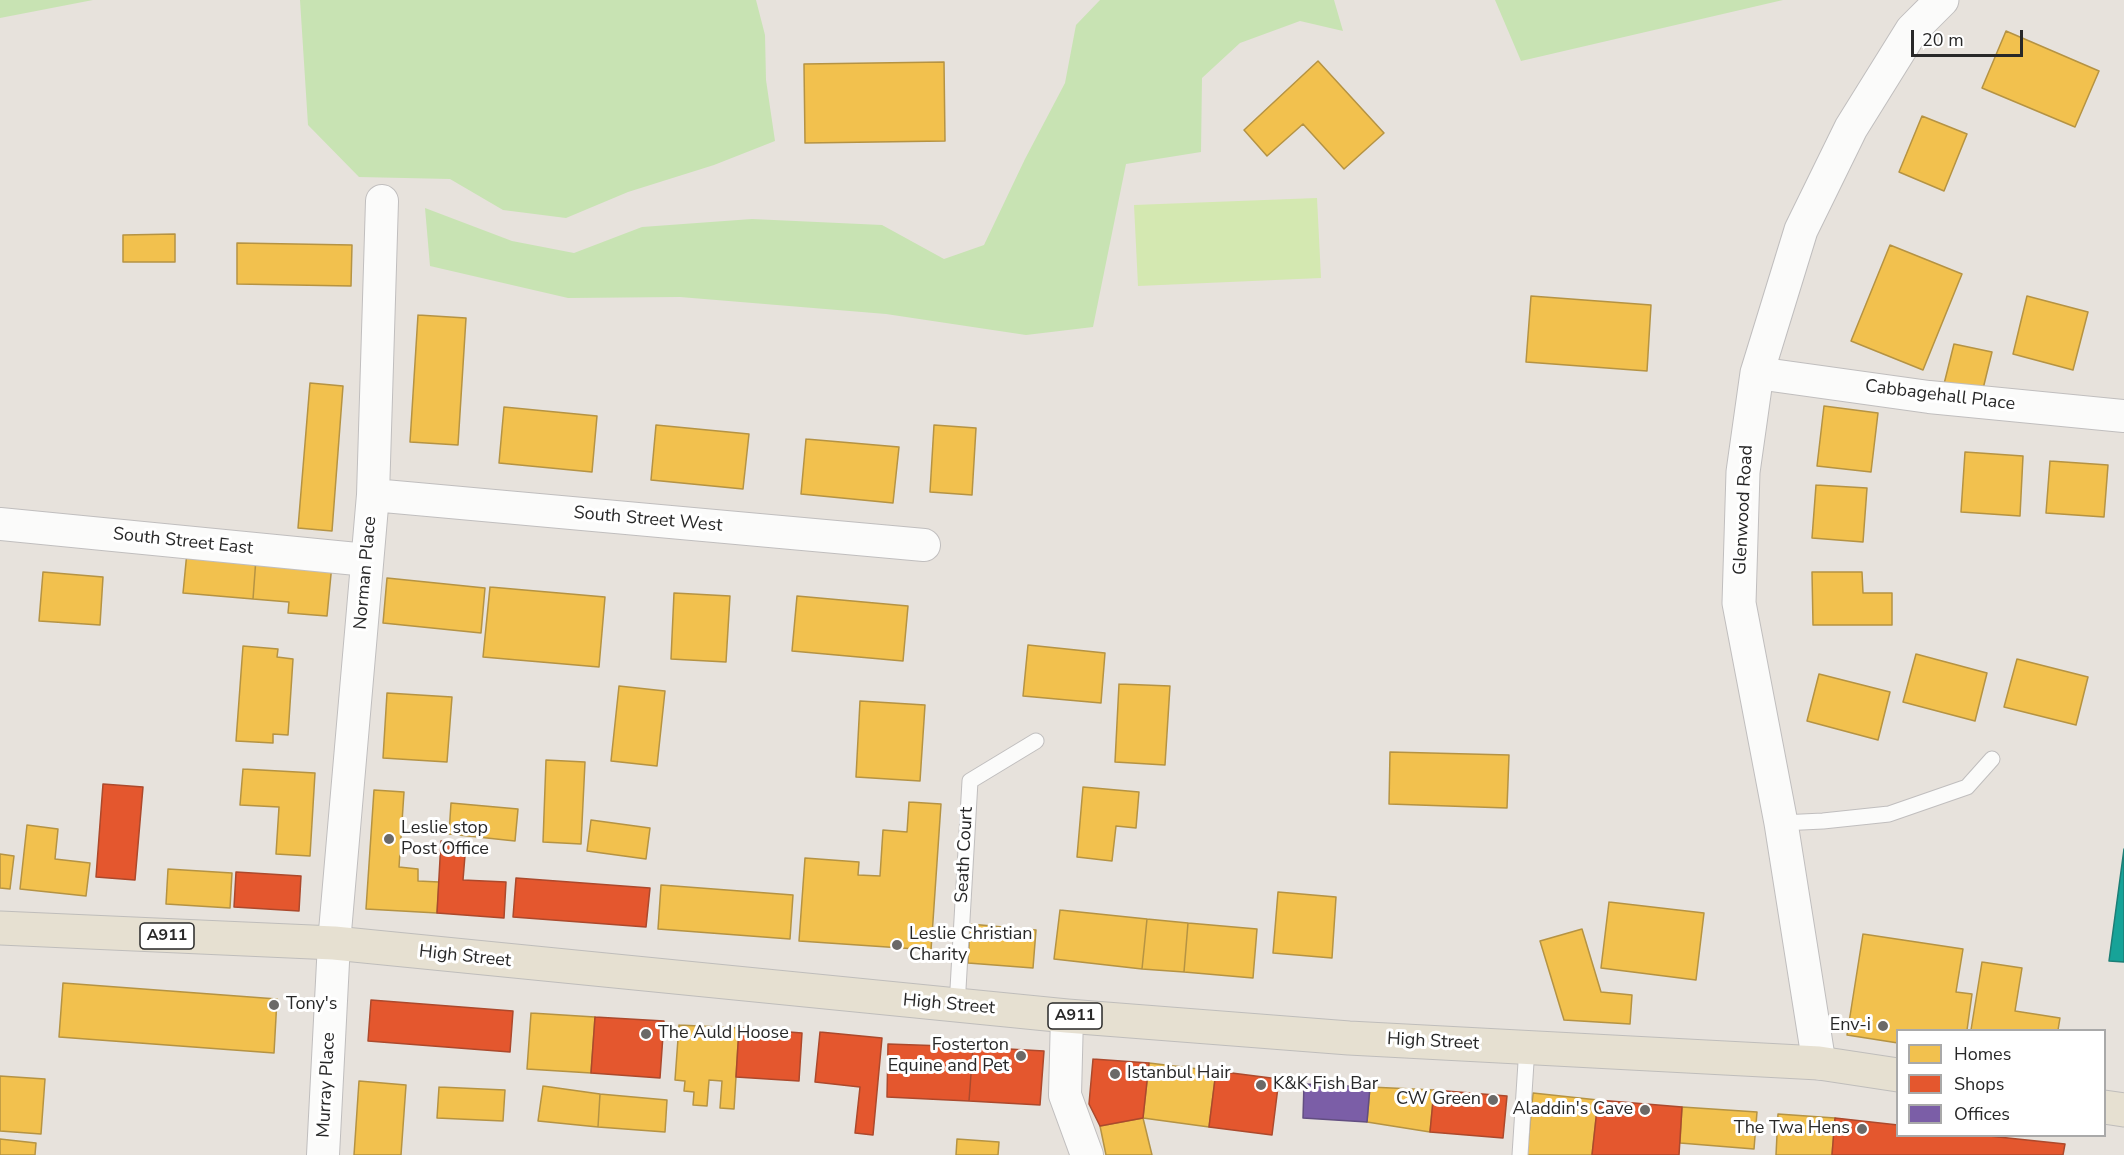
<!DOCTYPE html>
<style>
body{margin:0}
#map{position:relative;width:2124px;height:1155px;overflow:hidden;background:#e7e2dc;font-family:"Nunito Sans",sans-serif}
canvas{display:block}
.legend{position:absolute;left:1896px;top:1029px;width:210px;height:108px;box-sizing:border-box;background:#fff;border:2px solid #a9a9a9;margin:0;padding:8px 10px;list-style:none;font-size:18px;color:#282828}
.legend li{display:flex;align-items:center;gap:12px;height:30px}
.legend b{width:30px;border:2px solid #a9a9a9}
.scale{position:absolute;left:1911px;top:30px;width:112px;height:27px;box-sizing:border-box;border:3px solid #282828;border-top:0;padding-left:8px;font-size:18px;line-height:21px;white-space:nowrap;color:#282828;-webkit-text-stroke:4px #fff;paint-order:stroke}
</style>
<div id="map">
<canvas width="2124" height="1155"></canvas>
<ul class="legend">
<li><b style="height:16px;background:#f2c14e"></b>Homes</li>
<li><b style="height:16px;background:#e4572e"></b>Shops</li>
<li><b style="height:16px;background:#7b5ea7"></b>Offices</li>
</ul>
<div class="scale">20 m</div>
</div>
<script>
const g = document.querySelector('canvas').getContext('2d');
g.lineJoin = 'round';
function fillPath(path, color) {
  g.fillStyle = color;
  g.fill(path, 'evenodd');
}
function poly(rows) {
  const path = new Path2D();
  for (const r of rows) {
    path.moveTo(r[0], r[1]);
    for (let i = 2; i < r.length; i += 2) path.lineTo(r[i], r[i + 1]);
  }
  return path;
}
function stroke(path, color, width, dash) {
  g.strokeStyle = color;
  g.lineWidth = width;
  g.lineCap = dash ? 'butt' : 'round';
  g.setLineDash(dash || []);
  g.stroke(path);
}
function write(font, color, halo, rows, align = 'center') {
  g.font = font + ' "Nunito Sans",sans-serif';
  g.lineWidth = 6;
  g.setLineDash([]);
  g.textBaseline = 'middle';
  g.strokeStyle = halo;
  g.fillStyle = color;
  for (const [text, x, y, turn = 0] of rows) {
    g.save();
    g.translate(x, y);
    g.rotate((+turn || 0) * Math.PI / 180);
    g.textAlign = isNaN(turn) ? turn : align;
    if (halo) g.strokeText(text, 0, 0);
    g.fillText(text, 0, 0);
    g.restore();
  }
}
const green = poly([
 [0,0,93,0,0,18],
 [300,0,756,0,765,35,766,80,775,141,714,165,628,192,566,218,503,210,450,179,359,177,308,125],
 [1100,0,1334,0,1343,31,1300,21,1240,43,1202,78,1201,152,1126,164,1093,327,1026,335,886,314,680,297,568,298,430,266,425,208,512,241,574,253,642,227,752,219,882,225,944,259,984,245,1025,159,1065,83,1076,25],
 [1495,0,1783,0,1521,61]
]);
const pitch = poly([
 [1317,198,1321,278,1138,286,1134,205]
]);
const homes = poly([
 [2006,31,2099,71,2075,127,1982,88,2006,31],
 [1318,61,1384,133,1344,169,1303,124,1267,156,1244,130,1318,61],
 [944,62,945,141,805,143,804,64,944,62],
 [1922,116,1967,134,1944,191,1899,172,1922,116],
 [175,234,175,262,123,262,123,235,175,234],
 [237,243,352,245,351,286,237,284,237,243],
 [1890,245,1962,274,1923,370,1851,341,1890,245],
 [1531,296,1651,305,1647,371,1526,362,1531,296],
 [2027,296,2088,312,2073,370,2013,354,2027,296],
 [418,315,466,318,458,445,410,442,418,315],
 [1954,344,1992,352,1982,393,1944,384,1954,344],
 [310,383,343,386,332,531,298,528,310,383],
 [1824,406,1878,413,1871,472,1817,466,1824,406],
 [504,407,597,416,592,472,499,463,504,407],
 [656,425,749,434,743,489,651,480,656,425],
 [934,425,976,428,972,495,930,492,934,425],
 [806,439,899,447,893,503,801,494,806,439],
 [1965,452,2023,456,2020,516,1961,512,1965,452],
 [2050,461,2108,465,2104,517,2046,513,2050,461],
 [1816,485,1867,488,1863,542,1812,538,1816,485],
 [187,552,256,558,253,599,183,593,187,552],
 [256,558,332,564,327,616,288,613,289,602,253,599,256,558],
 [43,572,103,577,100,625,39,621,43,572],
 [1812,572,1862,572,1863,593,1892,593,1892,625,1813,625,1812,572],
 [387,578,485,588,481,633,383,623,387,578],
 [490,587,605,597,599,667,483,657,490,587],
 [674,593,730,596,726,662,671,659,674,593],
 [797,596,908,606,903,661,792,651,797,596],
 [1028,645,1105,653,1101,703,1023,696,1028,645],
 [243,646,278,649,277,657,293,659,288,735,273,734,273,743,236,741,243,646],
 [1916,654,1987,673,1975,721,1903,702,1916,654],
 [2017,659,2088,677,2076,725,2004,707,2017,659],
 [1819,674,1890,692,1878,740,1807,721,1819,674],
 [1119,684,1170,686,1165,765,1115,762,1119,684],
 [619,686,665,691,657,766,611,761,619,686],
 [387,693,452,697,447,762,383,758,387,693],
 [860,701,925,705,920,781,856,777,860,701],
 [1390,752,1509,755,1507,808,1389,804,1390,752],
 [546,760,585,762,581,844,543,842,546,760],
 [243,769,315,773,310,856,276,854,279,807,240,805,243,769],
 [1083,787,1139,792,1136,828,1116,826,1112,861,1077,857,1083,787],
 [374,790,404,792,399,867,418,869,418,881,439,882,437,913,366,909,374,790],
 [909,802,941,804,931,950,799,941,805,858,859,862,858,875,880,876,883,830,907,832,909,802],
 [451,803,518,809,515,841,449,834,451,803],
 [591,820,650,828,646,859,587,851,591,820],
 [27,825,58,829,55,859,90,863,86,896,20,889,27,825],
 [0,854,14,856,10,889,0,888,0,854],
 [168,869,232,873,230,908,166,904,168,869],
 [661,885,793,895,790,939,658,929,661,885],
 [1278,892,1336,897,1332,958,1273,953,1278,892],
 [1609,902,1704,913,1696,980,1601,968,1609,902],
 [1060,910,1147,919,1142,969,1054,959,1060,910],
 [1147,919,1188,923,1184,972,1142,969,1147,919],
 [1188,923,1257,929,1253,978,1184,972,1188,923],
 [970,924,1036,930,1033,968,968,963,970,924],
 [1582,929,1601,992,1632,995,1630,1024,1564,1020,1540,941,1582,929],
 [1863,934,1963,949,1956,992,1972,994,1967,1030,1898,1030,1898,1043,1847,1035,1863,934],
 [1982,962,2022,968,2015,1011,2060,1018,2058,1030,1971,1030,1982,962],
 [63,983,277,999,274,1053,59,1037,63,983],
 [531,1013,595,1017,591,1073,527,1069,531,1013],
 [679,1025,739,1028,734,1109,720,1108,722,1081,709,1080,707,1106,693,1105,694,1092,684,1091,685,1081,675,1080,679,1025],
 [1149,1063,1216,1071,1209,1127,1143,1118,1149,1063],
 [0,1076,45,1079,41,1134,0,1131,0,1076],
 [359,1081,406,1085,401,1155,354,1155,359,1081],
 [543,1086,600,1094,598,1127,538,1121,543,1086],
 [439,1087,505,1090,503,1121,437,1118,439,1087],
 [1370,1087,1434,1090,1430,1132,1367,1122,1370,1087],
 [1533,1093,1598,1100,1592,1155,1527,1155,1533,1093],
 [600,1094,667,1100,665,1132,598,1127,600,1094],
 [1682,1107,1757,1112,1754,1149,1680,1143,1682,1107],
 [1778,1114,1835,1118,1832,1155,1776,1155,1778,1114],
 [1143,1118,1152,1155,1106,1155,1100,1126,1143,1118],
 [0,1139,36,1143,35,1155,0,1155,0,1139],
 [957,1139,999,1142,998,1155,956,1155,957,1139]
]);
const shops = poly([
 [103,784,143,787,135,880,96,877,103,784],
 [441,841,466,843,463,880,506,882,504,918,437,913,441,841],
 [236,872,301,876,299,911,234,907,236,872],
 [516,878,650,888,646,927,513,917,516,878],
 [371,1000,513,1011,510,1052,368,1041,371,1000],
 [595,1017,664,1021,660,1078,591,1073,595,1017],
 [739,1028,802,1033,799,1081,736,1077,739,1028],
 [820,1032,882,1038,873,1135,855,1133,860,1087,815,1082,820,1032],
 [888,1044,973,1047,969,1101,887,1097,888,1044],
 [973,1047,1044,1051,1040,1105,969,1101,973,1047],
 [1093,1059,1149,1063,1143,1118,1100,1126,1089,1104,1093,1059],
 [1216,1071,1279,1079,1272,1135,1209,1127,1216,1071],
 [1434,1090,1507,1096,1503,1138,1430,1132,1434,1090],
 [1598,1100,1682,1107,1679,1155,1592,1155,1598,1100],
 [1835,1118,1898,1125,1898,1136,1989,1136,2065,1144,2063,1155,1832,1155,1835,1118]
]);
const offices = poly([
 [1304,1084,1370,1087,1367,1122,1303,1118,1304,1084]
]);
const public = poly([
 [2124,849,2124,962,2109,961,2124,849]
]);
const service = poly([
 [1781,823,1823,821,1889,814,1967,787,1992,759],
 [957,1006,970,781,1036,741],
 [1520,1155,1527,1047]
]);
const minor = poly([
 [1757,373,1929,397,2124,416],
 [373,495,924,545],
 [0,524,367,560],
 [1067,1016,1065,1095,1087,1155],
 [323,1155,334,943,373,495,382,201]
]);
const tertiary = poly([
 [1819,1063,1781,823,1739,603,1743,472,1757,373,1801,230,1851,128,1912,30,1942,0]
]);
const primary = poly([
 [0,928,334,943,1067,1016,1349,1038,1819,1063,1898,1075],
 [2104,1107,2124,1110]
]);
const markers = [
 [389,839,6,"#6b6967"],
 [897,945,6,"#6b6967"],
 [274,1005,6,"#6b6967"],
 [1883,1026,6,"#6b6967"],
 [646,1034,6,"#6b6967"],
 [1021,1056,6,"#6b6967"],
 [1115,1074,6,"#6b6967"],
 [1261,1085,6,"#6b6967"],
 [1493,1100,6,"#6b6967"],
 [1645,1110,6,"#6b6967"],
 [1862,1129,6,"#6b6967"]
];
const shields = [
 [167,936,54],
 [1075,1016,54]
];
const shieldNames = [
 ["A911",167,936],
 ["A911",1075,1016]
];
const streetNames = [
 ["Cabbagehall Place",1940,396,7],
 ["Glenwood Road",1744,510,-87],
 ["South Street West",648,520,5],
 ["South Street East",183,542,6],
 ["Norman Place",366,573,-85],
 ["Seath Court",965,855,-87],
 ["High Street",465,957,6],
 ["High Street",949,1005,5],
 ["High Street",1433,1042,3],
 ["Murray Place",327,1085,-87]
];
const poiNames = [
 ["Leslie stop",401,829],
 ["Post Office",401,850],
 ["Leslie Christian",909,935],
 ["Charity",909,956],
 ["Tony's",286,1005],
 ["Env-i",1871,1026,"right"],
 ["The Auld Hoose",658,1034],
 ["Fosterton",1009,1046,"right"],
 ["Equine and Pet",1009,1067,"right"],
 ["Istanbul Hair",1127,1074],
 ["K&K Fish Bar",1273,1085],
 ["CW Green",1481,1100,"right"],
 ["Aladdin's Cave",1633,1110,"right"],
 ["The Twa Hens",1850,1129,"right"]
];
fillPath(green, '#c8e3b3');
fillPath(pitch, '#d4e8b1');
fillPath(homes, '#f2c14e');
stroke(homes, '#b59343', 1.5);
fillPath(shops, '#e4572e');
stroke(shops, '#ac492c', 1.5);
fillPath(offices, '#7b5ea7');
stroke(offices, '#624e81', 1.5);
fillPath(public, '#17a398');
stroke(public, '#1c7e76', 1.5);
stroke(service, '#c0bebe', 17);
stroke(minor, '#c0bebe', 34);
stroke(tertiary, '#c0bebe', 35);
stroke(primary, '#bfbdbb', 35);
stroke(service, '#fbfbfa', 15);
stroke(minor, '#fbfbfa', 32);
stroke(tertiary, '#fbfbfa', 33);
stroke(primary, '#e6e0d1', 33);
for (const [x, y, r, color] of markers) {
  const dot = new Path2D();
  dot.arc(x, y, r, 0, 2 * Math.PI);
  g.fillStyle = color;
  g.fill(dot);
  stroke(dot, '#fff', 2);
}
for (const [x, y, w] of shields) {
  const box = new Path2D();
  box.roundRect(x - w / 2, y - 13, w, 26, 4.5);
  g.fillStyle = '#fff';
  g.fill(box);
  stroke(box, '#282828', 1.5);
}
write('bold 16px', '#282828', null, shieldNames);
write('18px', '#282828', '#fff', streetNames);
write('18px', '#282828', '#fff', poiNames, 'left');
</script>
